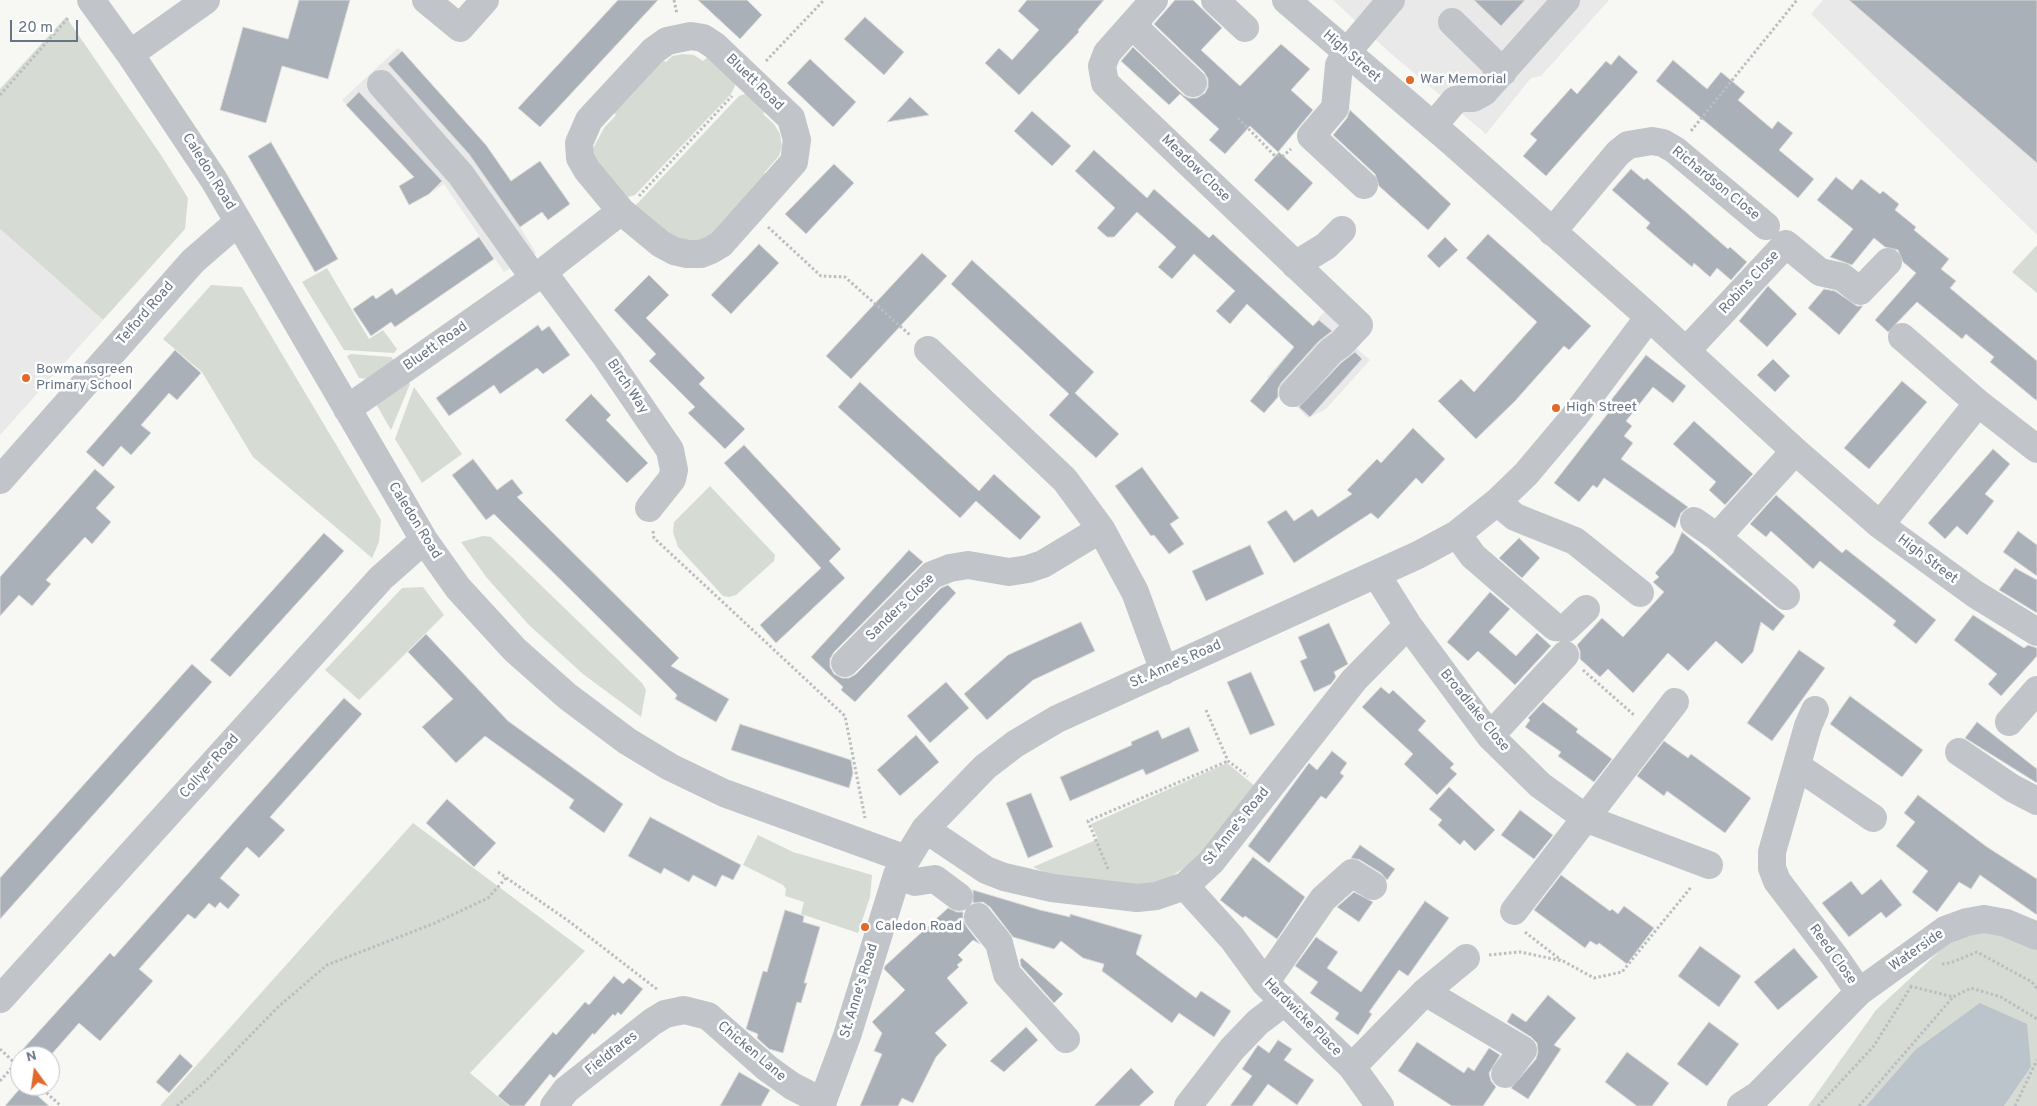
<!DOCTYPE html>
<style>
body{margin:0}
#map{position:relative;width:2037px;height:1106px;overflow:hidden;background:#f7f7f4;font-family:Overpass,sans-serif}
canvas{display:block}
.north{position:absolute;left:10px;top:1046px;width:50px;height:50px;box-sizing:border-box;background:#fff;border:1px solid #c2c7ce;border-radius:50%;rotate:346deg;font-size:14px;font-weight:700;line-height:20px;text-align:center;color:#677485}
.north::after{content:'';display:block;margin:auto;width:18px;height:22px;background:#e16a2b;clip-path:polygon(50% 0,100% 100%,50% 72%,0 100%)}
.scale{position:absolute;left:10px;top:20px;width:68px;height:22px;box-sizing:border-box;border:2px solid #677485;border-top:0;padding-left:6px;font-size:15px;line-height:18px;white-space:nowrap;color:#677485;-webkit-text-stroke:4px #fff;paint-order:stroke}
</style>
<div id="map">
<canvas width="2037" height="1106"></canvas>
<div class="north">N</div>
<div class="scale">20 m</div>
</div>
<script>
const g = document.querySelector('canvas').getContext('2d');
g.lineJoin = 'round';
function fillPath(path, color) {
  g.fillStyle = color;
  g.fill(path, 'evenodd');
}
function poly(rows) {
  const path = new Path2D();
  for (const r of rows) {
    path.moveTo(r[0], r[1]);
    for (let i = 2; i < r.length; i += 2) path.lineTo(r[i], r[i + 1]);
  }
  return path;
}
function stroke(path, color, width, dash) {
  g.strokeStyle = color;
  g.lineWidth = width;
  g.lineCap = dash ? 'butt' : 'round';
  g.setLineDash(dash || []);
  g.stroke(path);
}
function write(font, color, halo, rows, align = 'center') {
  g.font = font + ' Overpass,sans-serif';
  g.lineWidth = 5;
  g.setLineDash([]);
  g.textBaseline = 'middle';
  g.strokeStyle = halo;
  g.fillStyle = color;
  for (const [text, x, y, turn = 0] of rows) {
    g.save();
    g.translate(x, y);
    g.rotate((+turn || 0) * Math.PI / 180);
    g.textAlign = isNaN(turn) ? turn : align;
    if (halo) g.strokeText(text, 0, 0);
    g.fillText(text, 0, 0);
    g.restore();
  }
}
const built = poly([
 [1333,0,1609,0,1541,76,1531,78,1486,134,1388,51],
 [1823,0,2037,0,2037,235,1811,14],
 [398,48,479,138,536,216,520,227,536,253,504,272,444,184,429,194,342,100],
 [0,229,103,320,0,435],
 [1326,310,1342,326,1339,333,1370,360,1326,409,1308,418,1267,377]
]);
const green = poly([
 [66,17,161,155,188,198,185,229,103,320,0,229,0,89],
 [683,54,694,55,703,61,711,54,738,80,731,94,635,195,624,198,590,154,604,128,616,115,611,110,659,58,666,62,672,56],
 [751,92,768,107,763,114,774,124,780,134,782,146,779,156,764,173,769,178,715,237,684,245,634,207,739,96],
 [2037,245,2037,293,2012,272],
 [327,268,369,339,383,330,397,349,394,353,344,350,302,282],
 [211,285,242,287,381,520,379,542,372,558,253,457,202,372,163,339],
 [351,354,391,357,398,364,368,379,359,378,347,356],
 [406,378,410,384,391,430,376,404],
 [414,387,462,454,422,483,395,439],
 [710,486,775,555,774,561,736,595,729,597,723,596,678,547,673,532,674,522],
 [483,536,491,537,642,683,646,690,641,717,583,674,529,625,487,578,461,542],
 [423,587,444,615,359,700,325,670,402,588],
 [1227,763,1256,787,1215,841,1192,863,1170,877,1138,887,1054,877,1033,867,1098,839,1091,824],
 [413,823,585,951,470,1073,509,1106,160,1106],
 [758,835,793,852,872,875,870,897,858,933,801,914,804,902,785,896,786,889,783,885,743,865],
 [2003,929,2037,949,2037,1106,2004,1106,2031,1067,1915,1050,1866,1106,1808,1106,1876,1010,1958,934]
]);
const water = poly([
 [1980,1003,2027,1024,2031,1067,2004,1106,1866,1106,1915,1050]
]);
const building = poly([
 [299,0,350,0,328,79,282,66,266,123,220,110,243,27,288,39,299,0],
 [618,0,658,0,540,127,518,108,618,0],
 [698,0,747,0,762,15,740,39,698,0],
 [1027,0,1104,0,1078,30,1079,32,1019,95,985,63,999,48,1012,60,1039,30,1018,11,1027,0],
 [1175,0,1193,0,1222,28,1201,50,1240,86,1281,44,1310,69,1291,90,1313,110,1278,152,1250,126,1225,154,1209,140,1219,129,1180,94,1169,105,1121,61,1133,47,1183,95,1189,98,1197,98,1205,93,1208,87,1208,79,1204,72,1154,24,1175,0],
 [1474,0,1525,0,1501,26,1474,0],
 [1849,0,2037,0,2037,163,1849,0],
 [865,17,904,52,884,75,844,39,865,17],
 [402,51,486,145,511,181,540,161,570,204,548,220,542,212,520,227,469,154,388,64,402,51],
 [1619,55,1638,72,1546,176,1523,156,1537,140,1530,134,1571,88,1577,94,1606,61,1611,65,1619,55],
 [810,59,856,102,833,127,787,83,810,59],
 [1673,60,1707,89,1721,72,1745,92,1738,100,1772,129,1778,121,1793,133,1779,150,1814,179,1798,198,1656,81,1673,60],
 [359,92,442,181,429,194,409,205,399,186,414,177,346,105,359,92],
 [910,97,929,115,887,122,910,97],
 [1350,110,1451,204,1428,230,1379,186,1375,174,1333,135,1347,118,1350,110],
 [1032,111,1071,146,1052,166,1014,131,1032,111],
 [271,142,338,259,315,272,248,156,271,142],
 [1094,150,1147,198,1154,189,1209,238,1213,234,1313,326,1319,320,1332,331,1319,341,1281,383,1278,389,1278,397,1264,413,1250,401,1294,347,1247,304,1230,324,1216,311,1235,291,1194,254,1172,279,1158,267,1176,247,1137,212,1114,237,1107,237,1097,228,1115,208,1075,171,1094,150],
 [1279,152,1313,183,1288,211,1254,180,1279,152],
 [834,164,854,183,806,234,785,214,834,164],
 [1631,169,1644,180,1647,178,1728,249,1730,247,1747,262,1731,280,1717,268,1710,277,1694,263,1692,267,1646,228,1650,223,1612,190,1631,169],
 [1836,177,1852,190,1861,179,1880,194,1883,191,1899,204,1895,210,1916,227,1914,230,1949,259,1941,269,1956,281,1950,288,2037,361,2037,401,1990,362,1994,357,1966,334,1962,339,1917,302,1888,332,1875,320,1916,273,1903,262,1898,250,1885,247,1874,238,1852,265,1830,257,1853,229,1817,200,1836,177],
 [1488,234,1591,326,1569,350,1564,346,1515,401,1476,439,1438,401,1461,379,1474,392,1537,322,1466,258,1488,234],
 [479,237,494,259,395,327,391,322,371,336,353,309,373,295,376,299,392,288,396,295,479,237],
 [1445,237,1458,250,1439,268,1427,256,1445,237],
 [759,244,779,263,731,314,711,295,759,244],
 [922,253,947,276,851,379,826,356,922,253],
 [972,260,1094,372,1075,393,1119,434,1096,458,1049,415,1069,394,951,284,972,260],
 [649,275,669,295,646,318,705,378,699,384,745,429,725,449,688,413,695,407,649,361,656,354,614,310,649,275],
 [1768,286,1797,314,1767,347,1739,321,1768,286],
 [1824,289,1835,291,1857,306,1863,306,1839,335,1808,308,1824,289],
 [538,325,542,331,549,326,570,355,543,374,537,368,500,394,494,385,449,416,436,398,538,325],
 [175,350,201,373,177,400,169,393,141,425,151,433,131,455,121,446,103,467,86,452,175,350],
 [1355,352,1362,359,1310,417,1299,407,1341,363,1355,352],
 [1646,355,1686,386,1673,403,1653,387,1626,421,1632,426,1624,436,1633,443,1621,459,1688,507,1681,513,1675,528,1604,478,1597,488,1593,485,1579,502,1554,483,1609,412,1605,408,1646,355],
 [1773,359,1790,376,1775,392,1757,375,1773,359],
 [1902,381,1927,402,1869,469,1844,448,1902,381],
 [860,382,979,491,994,474,1041,517,1020,540,976,501,960,518,838,407,860,382],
 [591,394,611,415,606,420,648,463,627,483,565,420,591,394],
 [1694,421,1753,474,1725,505,1709,490,1716,482,1673,444,1694,421],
 [1413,428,1445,459,1422,484,1416,478,1378,519,1371,513,1294,563,1267,522,1286,510,1294,521,1312,509,1318,517,1352,494,1347,490,1377,459,1381,463,1413,428],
 [744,445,841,549,829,561,845,578,776,643,760,625,821,568,724,463,744,445],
 [1993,449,2010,464,1985,494,1994,501,1967,535,1957,526,1945,539,1928,523,1993,449],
 [473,459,497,490,512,479,523,493,517,497,679,658,671,666,729,699,716,722,675,699,677,695,494,514,486,520,452,475,473,459],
 [1142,467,1179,518,1170,524,1184,544,1169,554,1154,535,1151,536,1115,486,1142,467],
 [95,469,115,487,96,508,111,522,92,544,85,537,46,580,51,584,32,606,19,595,0,616,0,577,95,469],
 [1776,495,1842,553,1846,549,1936,620,1916,644,1893,625,1896,621,1820,561,1813,569,1771,531,1766,537,1750,524,1776,495],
 [2018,531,2037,545,2037,576,2003,552,2018,531],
 [1682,532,1785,616,1773,631,1761,622,1753,652,1742,664,1716,641,1688,671,1668,653,1633,693,1608,669,1600,677,1580,659,1580,651,1577,645,1602,618,1623,637,1664,592,1653,582,1659,577,1655,573,1673,553,1682,532],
 [324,533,344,551,230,677,210,660,324,533],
 [1519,538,1540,558,1522,578,1499,558,1519,538],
 [1250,545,1264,574,1206,601,1192,571,1250,545],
 [909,550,923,562,834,652,830,659,830,667,834,674,842,678,849,678,856,674,941,588,948,585,956,593,855,702,841,690,843,687,811,657,909,550],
 [2015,568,2037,580,2037,613,1999,590,2015,568],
 [1490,592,1510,609,1489,632,1516,656,1537,633,1551,646,1515,685,1478,651,1468,661,1447,642,1490,592],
 [1973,615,2024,648,2028,645,2037,648,2037,656,2001,696,1988,684,1997,674,1954,640,1973,615],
 [1081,622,1095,651,1033,680,987,720,964,694,1008,655,1081,622],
 [1329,623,1348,664,1334,672,1336,677,1331,684,1314,692,1300,661,1307,658,1298,637,1329,623],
 [426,634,508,721,623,804,604,833,569,808,574,800,485,736,456,763,422,727,453,699,408,652,426,634],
 [1799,650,1825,668,1772,741,1747,723,1799,650],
 [192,664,212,682,0,919,0,878,192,664],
 [1251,672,1275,725,1250,735,1227,682,1251,672],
 [946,682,969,708,930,743,907,716,946,682],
 [1381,687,1389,694,1393,690,1426,721,1418,730,1454,764,1450,768,1457,774,1437,795,1404,764,1413,754,1362,707,1381,687],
 [1850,696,1923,750,1902,777,1830,724,1850,696],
 [344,698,362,714,270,817,285,830,259,858,247,847,220,878,240,895,228,909,220,902,215,908,209,903,195,919,188,914,139,969,153,981,100,1041,79,1023,50,1056,31,1056,23,1049,110,953,114,957,344,698],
 [1543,702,1578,729,1576,732,1612,759,1594,782,1558,756,1561,752,1525,727,1530,720,1528,718,1543,702],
 [1977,722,2037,769,2037,783,1965,738,1977,722],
 [740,724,851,760,853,773,849,788,731,750,740,724],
 [1189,727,1199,751,1146,775,1143,769,1070,801,1060,777,1132,745,1131,742,1158,730,1162,739,1189,727],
 [916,735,939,762,900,796,877,770,916,735],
 [1664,741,1688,758,1691,754,1751,798,1725,833,1667,791,1664,796,1637,776,1664,741],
 [1332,751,1347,763,1340,773,1344,776,1326,799,1321,796,1269,863,1248,846,1309,763,1317,770,1332,751],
 [1449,787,1495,830,1475,851,1464,840,1460,845,1438,825,1442,820,1429,809,1449,787],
 [1031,793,1053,847,1028,858,1006,803,1031,793],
 [1918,795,1987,847,2037,879,2037,915,1980,875,1971,889,1959,882,1937,912,1912,892,1928,871,1896,846,1915,822,1904,813,1918,795],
 [447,799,496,843,474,867,426,823,447,799],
 [1520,810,1553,835,1534,859,1501,835,1520,810],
 [650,817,741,865,733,880,722,875,716,887,693,875,689,882,664,868,661,874,628,856,650,817],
 [1360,845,1395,869,1387,880,1381,873,1360,860,1351,858,1360,845],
 [1253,857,1305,897,1277,939,1245,916,1243,918,1220,900,1253,857],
 [1561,875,1610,911,1612,909,1618,914,1624,906,1654,928,1627,964,1599,943,1597,945,1590,941,1585,948,1534,910,1561,875],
 [1881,879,1902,905,1886,918,1881,912,1849,937,1822,903,1851,881,1862,895,1881,879],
 [973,890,1040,910,1070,917,1070,914,1142,935,1136,954,1196,998,1201,991,1231,1011,1214,1037,1179,1013,1172,1023,1102,971,1104,964,1083,958,1061,941,1054,949,1013,937,990,907,983,902,973,903,973,890],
 [1354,892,1373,902,1359,922,1337,907,1354,892],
 [1425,901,1449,918,1408,976,1399,970,1369,1012,1372,1014,1358,1035,1335,1019,1339,1013,1310,993,1318,982,1295,966,1316,937,1338,952,1327,968,1361,992,1425,901],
 [948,908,957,912,963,912,963,919,966,926,980,944,973,940,958,955,963,960,957,965,959,967,947,978,968,1003,935,1033,947,1045,936,1057,913,1103,902,1098,898,1106,860,1106,882,1054,874,1051,882,1033,872,1022,905,990,884,969,885,966,948,908],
 [785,910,804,916,803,922,820,927,804,983,807,983,801,1003,797,1002,783,1053,769,1049,757,1038,758,1034,746,1029,763,971,767,972,785,910],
 [1700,946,1741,976,1719,1007,1678,976,1700,946],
 [1794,948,1818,977,1778,1010,1754,982,1794,948],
 [1022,958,1063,994,1054,1003,1021,966,1020,960,1022,958],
 [614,976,623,984,629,978,643,989,621,1015,618,1012,615,1016,613,1014,594,1035,593,1033,554,1078,550,1074,524,1106,510,1106,498,1096,553,1032,556,1035,585,1002,589,1005,614,976],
 [1548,995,1576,1018,1554,1045,1561,1049,1528,1099,1511,1088,1536,1059,1538,1052,1537,1043,1531,1037,1507,1022,1512,1013,1526,1022,1548,995],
 [1709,1022,1739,1044,1707,1086,1677,1064,1709,1022],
 [1026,1027,1038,1040,1004,1072,990,1061,1026,1027],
 [1278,1040,1292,1049,1284,1060,1314,1080,1297,1105,1268,1084,1252,1106,1230,1106,1252,1076,1242,1069,1258,1045,1269,1053,1278,1040],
 [1417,1042,1464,1073,1468,1067,1474,1071,1489,1048,1500,1055,1489,1073,1491,1081,1496,1087,1483,1106,1452,1106,1398,1071,1417,1042],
 [1627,1052,1669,1083,1652,1106,1637,1106,1605,1082,1627,1052],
 [180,1054,193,1066,169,1093,156,1082,180,1054],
 [1131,1068,1154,1092,1139,1106,1094,1106,1131,1068],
 [739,1072,770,1090,761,1106,720,1106,739,1072],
 [22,1086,27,1086,49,1106,5,1106,22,1086]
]);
const path = poly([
 [674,0,677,14],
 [766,61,824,0],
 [0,95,69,17],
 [1238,118,1275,156,1283,156,1291,149],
 [1691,131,1797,0],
 [639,196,732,96],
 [768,227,821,276,845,277,910,335],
 [653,531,654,538,845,716,865,818],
 [1583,670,1634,715],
 [1206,710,1228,761,1248,776],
 [1108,869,1088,821,1228,761],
 [498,872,570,922,658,990],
 [1525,932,1561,960],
 [1489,955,1520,952,1563,961,1594,978,1622,972,1692,886],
 [1942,964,1950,963,1977,952,2032,982,2037,989],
 [1910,986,1953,997,1971,988,2001,997,2037,1019],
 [0,1049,20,1068],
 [0,1081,15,1064],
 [39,1086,61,1106],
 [177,1106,205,1082,278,1007,327,965,435,923,488,898,506,878],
 [1818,1106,1873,1047,1911,987],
 [1859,1106,1953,997],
 [2015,1106,2037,1060]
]);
const minor = poly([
 [91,0,130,54,214,180,424,540,458,588,515,650,567,696,627,741,670,767,724,793,906,859],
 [426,0,460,28,485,0],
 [1154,0,1107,53,1102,66,1105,83,1359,325,1341,344,1331,351,1293,393],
 [1215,0,1245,28],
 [1286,0,1452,142,1649,317,1795,451,1880,525,1975,594,2037,632],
 [1452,22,1503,72],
 [1132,25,1193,83],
 [130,54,206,0],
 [381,84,461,175,534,278],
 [1433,126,1455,100,1463,98,1473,98,1484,92,1566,0],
 [1364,185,1311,136,1335,108,1339,65,1346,53,1391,0],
 [1552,232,1618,153,1628,145,1652,141,1663,143,1675,150,1766,226],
 [1295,265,1326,246,1342,230],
 [543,272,607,358,670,450,674,470,672,479,649,508],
 [1902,337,1978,403,2037,449],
 [928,350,1065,480,1101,529,1135,592,1164,671],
 [1686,351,1786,244,1820,272,1842,277,1860,291,1888,262],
 [347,409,543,272,621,211,587,170,580,158,579,143,589,120,653,51,667,41,691,36,703,38,715,46,791,118,797,140,794,162,721,244,711,250,701,254,687,254,674,251,661,244,621,211],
 [0,480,193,261,238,222],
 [1497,502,1515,517,1575,541,1640,593],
 [1694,521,1717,537,1786,596],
 [1880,525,1978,403],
 [1457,534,1473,556,1555,627,1566,628,1586,609],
 [1717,537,1795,451],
 [1408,625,1490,736,1540,785,1587,819,1709,865],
 [845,663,932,575,950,568,968,565,1009,572,1028,569,1043,564,1101,529],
 [2009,722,2037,690],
 [1490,736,1565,655],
 [1959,752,2012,788,2037,801],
 [1797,766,1873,818],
 [925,829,986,870,1004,877,1052,888,1137,898,1156,896,1185,886,1211,862,1354,680,1408,625,1376,574],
 [897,875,915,882,935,879,959,897],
 [1185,886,1232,938,1265,983,1352,1067,1380,1106],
 [1514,911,1675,702],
 [978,917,999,943,1007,974,1066,1039],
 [1265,983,1323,899,1352,873,1373,886],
 [1425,992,1523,1050,1505,1074],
 [1859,992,1945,930,1967,922,1984,919,2006,923,2037,936],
 [0,999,381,578,424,540],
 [1352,1067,1425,992,1466,958],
 [554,1106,566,1090,652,1022,665,1014,684,1010,708,1016,767,1068,792,1086,823,1102],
 [821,1106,847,1036,897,875,925,829,985,767,1015,744,1057,719,1418,555,1457,534,1497,502,1526,474,1574,417,1649,317],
 [1188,1106,1232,1049,1258,1022,1283,1003],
 [1741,1106,1758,1095,1859,992,1835,957,1777,881,1772,868,1772,852,1808,726,1815,710]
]);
const markers = [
 [1410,80,5,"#e16a2b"],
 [26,378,5,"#e16a2b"],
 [1556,408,5,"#e16a2b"],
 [865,927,5,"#e16a2b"]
];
const streetNames = [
 ["High Street",1351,57,41],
 ["Bluett Road",754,83,44],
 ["Meadow Close",1195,169,44],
 ["Caledon Road",208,172,58],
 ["Richardson Close",1715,184,39],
 ["Robins Close",1750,283,-47],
 ["Telford Road",146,314,-49],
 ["Bluett Road",436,347,-35],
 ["Birch Way",627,387,56],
 ["Caledon Road",414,521,58],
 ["High Street",1927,560,37],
 ["Sanders Close",901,608,-44],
 ["St. Anne's Road",1176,665,-24],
 ["Broadlake Close",1474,711,51],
 ["Collyer Road",210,767,-48],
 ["St Anne's Road",1237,827,-51],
 ["Waterside",1917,951,-35],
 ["Reed Close",1832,955,54],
 ["St. Anne's Road",860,991,-73],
 ["Hardwicke Place",1302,1018,45],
 ["Chicken Lane",751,1052,40],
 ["Fieldfares",612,1054,-38]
];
const poiNames = [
 ["War Memorial",1420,80],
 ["Bowmansgreen",36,370],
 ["Primary School",36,386],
 ["High Street",1566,408],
 ["Caledon Road",875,927]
];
fillPath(built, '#e8e9e8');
fillPath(green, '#d6dcd4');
fillPath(water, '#bbc4ca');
fillPath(building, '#aab0b7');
stroke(building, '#d9d9d7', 1);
stroke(path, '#bbbdc0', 3, [2.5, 2.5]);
stroke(minor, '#c1c4c8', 28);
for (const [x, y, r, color] of markers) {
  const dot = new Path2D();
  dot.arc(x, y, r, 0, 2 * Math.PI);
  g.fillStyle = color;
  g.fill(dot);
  stroke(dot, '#fff', 2);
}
write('14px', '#677485', '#fff', streetNames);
write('14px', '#677485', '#fff', poiNames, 'left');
</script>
